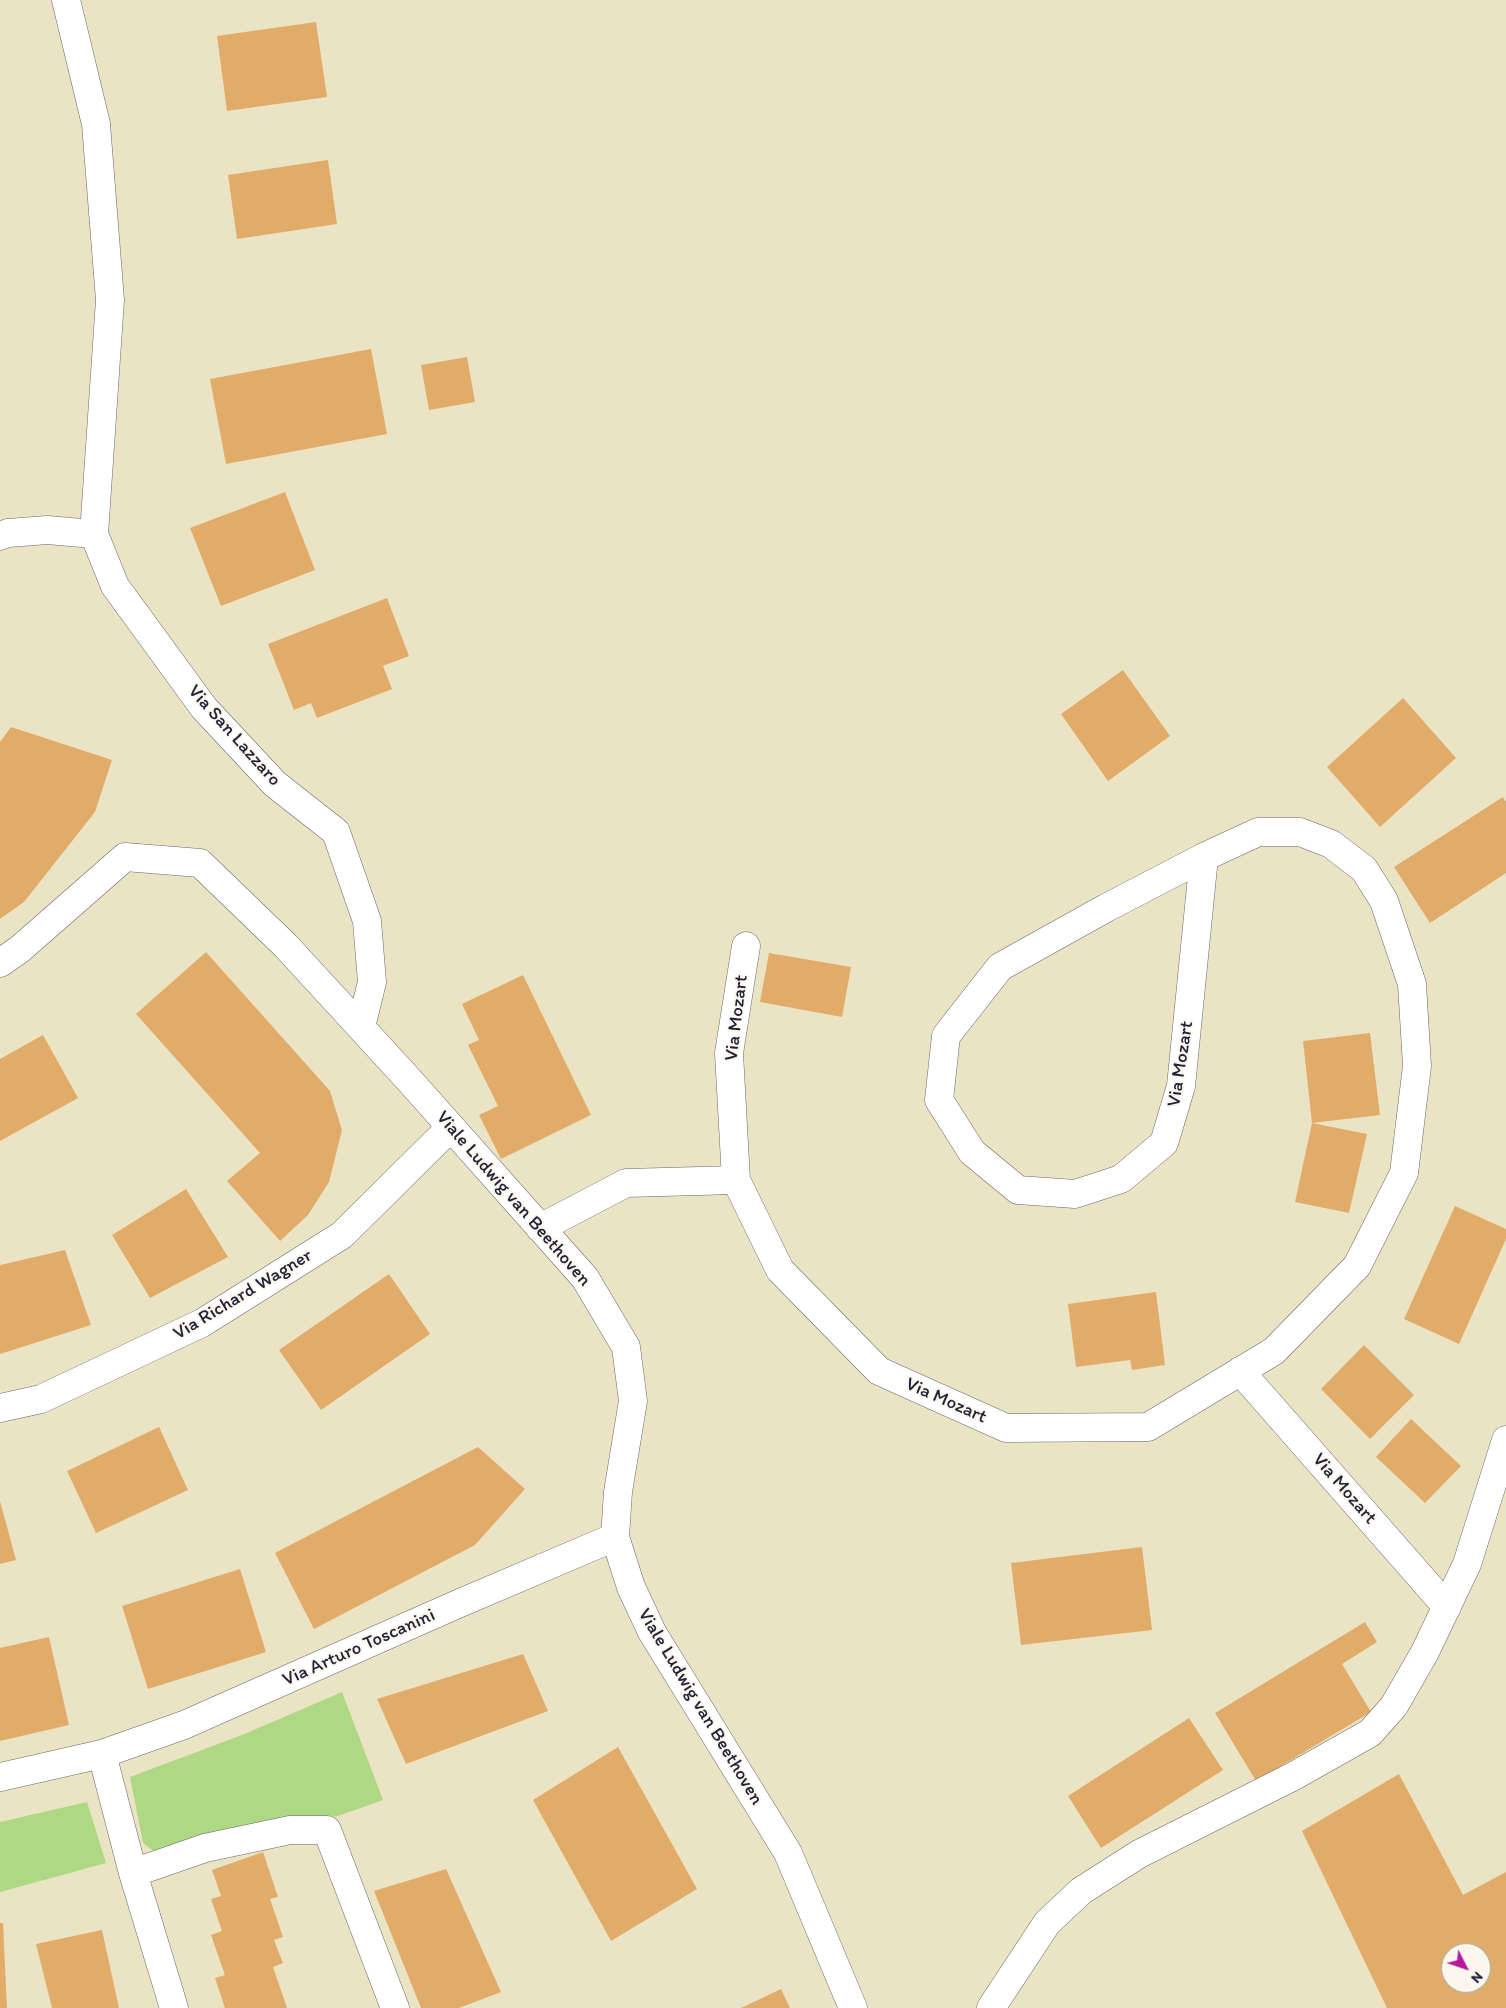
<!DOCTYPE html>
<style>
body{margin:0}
#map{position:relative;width:1506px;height:2008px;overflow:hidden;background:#ebe4c4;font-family:Itim,sans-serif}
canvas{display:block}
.north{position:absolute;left:1441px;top:1943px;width:50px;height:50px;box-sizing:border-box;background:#fbf7ec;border:1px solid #a4a2a5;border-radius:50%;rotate:131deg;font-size:14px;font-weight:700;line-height:20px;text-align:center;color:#22223b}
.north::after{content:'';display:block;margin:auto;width:18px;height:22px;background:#b5179e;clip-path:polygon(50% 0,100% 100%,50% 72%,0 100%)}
</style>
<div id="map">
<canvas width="1506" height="2008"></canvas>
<div class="north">N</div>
</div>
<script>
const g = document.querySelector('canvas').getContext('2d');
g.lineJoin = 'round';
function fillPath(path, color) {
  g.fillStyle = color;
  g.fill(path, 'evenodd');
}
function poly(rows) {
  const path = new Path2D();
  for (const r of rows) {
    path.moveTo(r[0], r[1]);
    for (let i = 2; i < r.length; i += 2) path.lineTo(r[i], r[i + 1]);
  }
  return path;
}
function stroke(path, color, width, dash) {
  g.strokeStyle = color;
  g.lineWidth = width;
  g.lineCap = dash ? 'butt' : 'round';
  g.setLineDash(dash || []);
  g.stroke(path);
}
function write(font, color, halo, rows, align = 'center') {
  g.font = font + ' Itim,sans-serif';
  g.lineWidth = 4;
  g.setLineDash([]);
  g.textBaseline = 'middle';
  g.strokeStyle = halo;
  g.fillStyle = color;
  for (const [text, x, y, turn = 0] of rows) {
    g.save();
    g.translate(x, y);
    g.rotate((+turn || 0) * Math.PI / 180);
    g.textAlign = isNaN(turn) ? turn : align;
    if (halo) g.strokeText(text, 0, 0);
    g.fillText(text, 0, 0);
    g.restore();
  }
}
const green = poly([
 [342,1692,383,1800,338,1816,267,1826,155,1852,143,1843,130,1777,242,1735],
 [87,1802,106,1863,0,1892,0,1822]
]);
const building = poly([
 [316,22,327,97,227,111,217,36],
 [328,160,337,224,237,239,228,175],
 [371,349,387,434,226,464,210,379],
 [467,357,475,402,429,410,421,365],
 [285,492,315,570,221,606,190,528],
 [387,598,409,656,383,666,392,689,317,718,311,703,294,710,268,644],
 [1123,670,1170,736,1108,781,1061,714],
 [1403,698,1456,758,1380,827,1327,767],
 [11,727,112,760,95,812,24,902,0,919,0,742],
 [1503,797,1506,802,1506,873,1430,923,1394,867],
 [206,952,330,1091,342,1130,329,1182,308,1215,280,1241,227,1181,260,1153,136,1014],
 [769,953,851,967,842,1017,760,1002],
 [523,975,591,1115,501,1159,479,1115,498,1106,468,1045,479,1040,462,1004],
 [1370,1033,1380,1115,1312,1123,1303,1041],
 [43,1035,78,1098,0,1141,0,1059],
 [1312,1123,1367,1134,1349,1213,1295,1202],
 [186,1189,228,1257,150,1298,112,1235],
 [1455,1206,1506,1229,1506,1239,1459,1344,1404,1319],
 [65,1250,91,1325,0,1354,0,1265],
 [389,1274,430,1334,321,1410,279,1350],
 [1156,1292,1165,1365,1132,1370,1130,1360,1076,1367,1068,1304],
 [1364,1345,1414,1395,1370,1439,1321,1389],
 [1411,1419,1461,1466,1425,1503,1376,1457],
 [159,1427,188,1490,96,1533,67,1471],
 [478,1447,525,1489,475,1545,314,1629,275,1553],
 [0,1501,16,1560,0,1564],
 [1142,1547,1152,1630,1021,1645,1011,1563],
 [240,1569,266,1652,148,1689,122,1606],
 [1365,1622,1377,1642,1342,1664,1371,1712,1256,1781,1215,1713],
 [49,1637,69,1725,0,1741,0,1648],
 [523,1654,548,1711,406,1764,377,1699],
 [1189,1718,1223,1770,1101,1848,1068,1796],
 [618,1747,697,1889,611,1941,533,1800],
 [1399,1774,1463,1895,1506,1872,1506,2008,1387,2008,1302,1831],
 [1451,1953,1481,1953,1481,1983,1451,1983],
 [263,1852,278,1897,270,1899,283,1937,274,1940,283,1963,273,1967,287,2008,225,2008,215,1978,225,1975,211,1935,222,1931,211,1899,221,1896,212,1870],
 [446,1869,501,1992,459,2008,421,2008,374,1891],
 [0,1923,3,1923,7,2008,0,2008],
 [102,1930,119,2008,52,2008,36,1944],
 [781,1989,790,2008,741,2008]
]);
const minor = poly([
 [66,0,96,124,110,300,94,534],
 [0,536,8,533,47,530,94,534,115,586,204,708,275,784,336,832,367,921,372,982,361,1027],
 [0,963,20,949,125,857,200,863,286,946,410,1081,585,1278,626,1347,633,1401,618,1492,615,1537,631,1587,652,1632,788,1853,853,2008],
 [736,1180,729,1053,746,946],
 [540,1228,626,1183,736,1180,780,1270,879,1371,1006,1428,1148,1427,1274,1351,1357,1266,1404,1173,1417,1066,1412,984,1384,901,1364,869,1331,844,1300,832,1258,832,1204,857,1106,908,1000,967,946,1036,939,1100,972,1152,1018,1190,1075,1194,1121,1179,1164,1143,1181,1086,1204,857],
 [1240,1371,1447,1607],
 [0,1408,41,1399,202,1323,342,1235,451,1127],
 [102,1754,133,1873,174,2008],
 [0,1777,102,1754,184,1725,460,1603,615,1537],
 [133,1873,205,1848,290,1830,327,1830,395,2008],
 [991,2008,1047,1923,1081,1891,1139,1854,1292,1777,1370,1733,1394,1706,1425,1652,1467,1564,1506,1440]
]);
const streetNames = [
 ["Via San Lazzaro",234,736,48],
 ["Via Mozart",737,1018,-83],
 ["Via Mozart",1181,1064,-81],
 ["Viale Ludwig van Beethoven",513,1199,49],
 ["Via Richard Wagner",243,1295,-31],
 ["Via Mozart",946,1401,24],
 ["Via Mozart",1344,1489,49],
 ["Via Arturo Toscanini",359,1648,-24],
 ["Viale Ludwig van Beethoven",700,1707,59]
];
fillPath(green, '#aed883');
fillPath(building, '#e1ac6a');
stroke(minor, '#68666b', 29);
stroke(minor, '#fff', 28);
write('19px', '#22223b', '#fbf7ec', streetNames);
</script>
